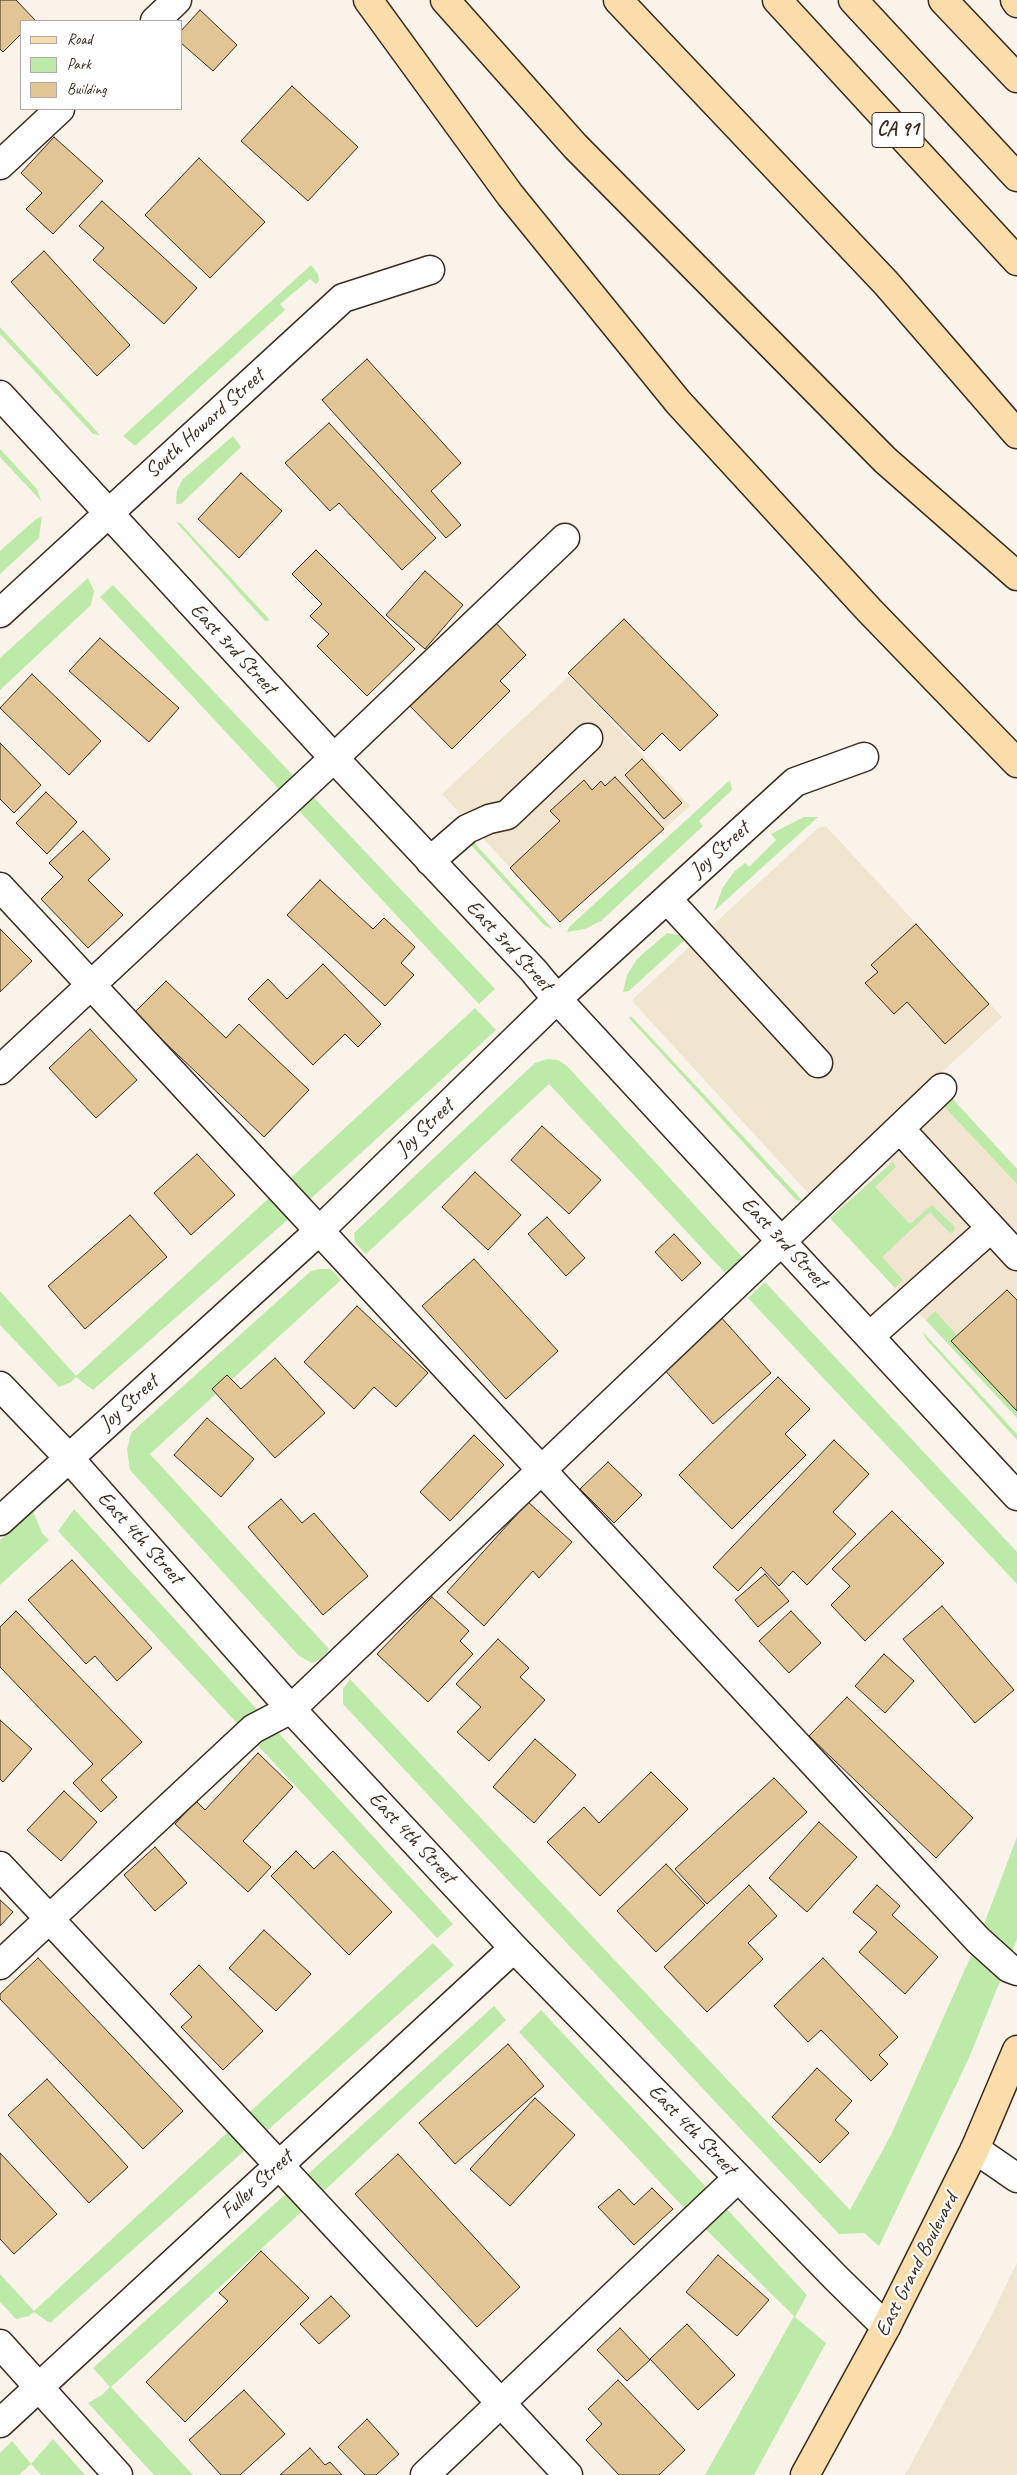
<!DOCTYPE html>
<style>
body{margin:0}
#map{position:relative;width:1017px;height:2475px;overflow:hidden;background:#f9f3ea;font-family:Caveat,sans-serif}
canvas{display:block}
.legend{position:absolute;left:20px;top:20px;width:162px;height:90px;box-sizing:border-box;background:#fff;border:1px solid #b1aaa5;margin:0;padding:6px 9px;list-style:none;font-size:15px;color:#3b2a1e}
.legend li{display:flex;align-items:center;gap:10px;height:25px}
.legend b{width:25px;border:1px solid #b1aaa5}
</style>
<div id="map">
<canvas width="1017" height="2475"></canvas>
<ul class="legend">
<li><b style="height:6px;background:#faddab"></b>Road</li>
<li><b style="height:14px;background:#bdeaa8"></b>Park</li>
<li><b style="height:14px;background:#e1c595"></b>Building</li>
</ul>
</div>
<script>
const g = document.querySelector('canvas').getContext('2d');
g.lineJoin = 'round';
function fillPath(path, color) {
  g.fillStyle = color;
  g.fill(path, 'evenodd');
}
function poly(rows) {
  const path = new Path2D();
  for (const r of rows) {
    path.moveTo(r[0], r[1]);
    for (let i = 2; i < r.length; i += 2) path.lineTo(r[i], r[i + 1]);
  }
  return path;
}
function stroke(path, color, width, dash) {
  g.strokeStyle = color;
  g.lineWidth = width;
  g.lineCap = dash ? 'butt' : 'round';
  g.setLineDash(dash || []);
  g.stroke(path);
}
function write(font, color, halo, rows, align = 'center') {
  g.font = font + ' Caveat,sans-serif';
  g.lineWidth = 4.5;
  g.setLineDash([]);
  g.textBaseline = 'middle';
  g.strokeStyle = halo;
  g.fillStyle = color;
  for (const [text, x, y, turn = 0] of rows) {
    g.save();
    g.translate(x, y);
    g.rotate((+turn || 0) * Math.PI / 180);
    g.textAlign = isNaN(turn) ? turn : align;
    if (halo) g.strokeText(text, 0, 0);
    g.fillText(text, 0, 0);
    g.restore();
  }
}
const built = poly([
 [569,676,690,806,560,922,442,794],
 [826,826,1002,1017,809,1194,633,1002,634,998,818,828],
 [949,1095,1017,1169,1017,1418,830,1218,889,1164,884,1157],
 [1017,2262,1017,2475,905,2475,992,2315]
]);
const green = poly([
 [311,265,318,274,319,281,316,284,310,279,280,304,285,310,135,446,123,436],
 [0,327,100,435,93,434,0,334],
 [233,436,241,447,181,504,176,504,177,490,183,479],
 [0,449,37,489,41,501,0,457],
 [42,516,39,538,0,574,0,551,36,519],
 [176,522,180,523,270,620,265,621],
 [88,578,94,591,91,605,0,690,0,658],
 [113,585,495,989,479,1004,100,597],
 [730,780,732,790,699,821,703,826,601,921,585,929,567,932,569,927],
 [804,817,818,817,714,911,723,887,735,871,745,863,749,867,776,840,771,834],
 [468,836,551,927,552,929,544,925,469,843],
 [667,933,688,937,629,991,623,992,627,975,637,959],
 [475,1008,496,1030,284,1223,93,1390,76,1377,71,1382,59,1387,0,1325,0,1291,76,1376],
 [631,1016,803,1201,796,1200,629,1018],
 [547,1059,558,1060,567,1066,743,1258,727,1275,549,1084,366,1254,355,1243,354,1233,535,1063],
 [949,1095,1017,1169,1017,1184,941,1103],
 [893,1162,896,1167,875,1187,910,1224,932,1205,955,1227,954,1231,950,1233,930,1212,882,1257,903,1280,895,1288,830,1218],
 [320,1269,331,1269,341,1280,150,1454,329,1649,321,1659,312,1663,299,1656,130,1470,127,1449,131,1433,311,1271],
 [765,1282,1017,1552,1017,1584,748,1298],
 [935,1311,957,1335,952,1341,1017,1411,1017,1418,926,1320],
 [922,1331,1017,1434,1017,1440,926,1339],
 [32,1509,42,1533,49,1540,0,1585,0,1540],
 [74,1509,453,1924,437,1938,58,1531],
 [350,1679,850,2210,891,2135,978,1940,1017,1837,1017,1939,969,2058,879,2246,864,2233,839,2234,343,1704,343,1689],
 [433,1943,454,1965,50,2323,34,2312,29,2316,16,2319,0,2302,0,2274,34,2311],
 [494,2006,506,2020,322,2193,111,2387,193,2475,154,2475,88,2403,102,2395,110,2387,93,2368],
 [541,2010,807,2295,795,2317,826,2343,754,2475,705,2475,794,2316,686,2210,519,2032],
 [53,2439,85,2475,41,2475,31,2464,19,2475,0,2475,0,2453,12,2441,31,2464]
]);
const building = poly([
 [0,0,16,0,36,21,21,21,21,34,3,52,0,49,0,0],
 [200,10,237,45,213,71,181,43,181,31,200,10],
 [292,86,358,147,308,201,241,141,292,86],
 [54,137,103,181,53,234,26,209,42,193,21,173,54,137],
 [199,158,265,222,210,278,145,215,199,158],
 [102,201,197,288,164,324,93,260,104,248,79,226,102,201],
 [44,251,130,345,97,376,11,282,44,251],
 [367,359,461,463,431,491,461,525,446,538,322,400,367,359],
 [329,423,436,538,402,570,339,503,330,511,285,463,329,423],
 [241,473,282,511,239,558,198,519,241,473],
 [316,550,415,649,367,696,317,646,329,634,310,616,322,604,292,574,316,550],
 [425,571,463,605,425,649,386,615,425,571],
 [624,619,718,715,680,751,662,733,644,751,568,673,624,619],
 [494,621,526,655,500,681,510,691,452,749,409,705,494,621],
 [100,638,179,708,149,742,69,671,100,638],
 [32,674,101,741,69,775,0,708,32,674],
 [0,743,41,785,14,813,0,799,0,743],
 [642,759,682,803,664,819,625,775,642,759],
 [615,777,664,829,560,922,510,868,560,821,550,811,584,780,592,790,601,781,605,786,615,777],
 [46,792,77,822,47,854,16,823,46,792],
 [83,831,110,859,88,880,123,915,88,948,41,899,63,877,49,863,83,831],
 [320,880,373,929,384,918,415,947,401,963,414,975,385,1006,287,915,320,880],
 [916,924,989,1004,945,1044,907,1002,894,1014,865,983,878,972,871,965,916,924],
 [0,929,32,961,0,992,0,929],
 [323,964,381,1024,358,1047,345,1034,313,1065,248,999,268,979,287,999,323,964],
 [166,981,226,1038,239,1024,309,1090,264,1137,134,1013,166,981],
 [90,1029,137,1080,96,1118,49,1068,90,1029],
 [542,1126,601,1180,569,1214,511,1160,542,1126],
 [197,1154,235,1195,191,1235,154,1193,197,1154],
 [475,1172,521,1215,488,1250,442,1207,475,1172],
 [130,1215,167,1257,85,1329,48,1286,130,1215],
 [547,1217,585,1258,566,1276,528,1234,547,1217],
 [674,1234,701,1263,682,1281,655,1252,674,1234],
 [474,1259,558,1351,506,1399,422,1306,474,1259],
 [1007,1290,1017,1300,1017,1411,951,1341,1007,1290],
 [357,1306,428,1373,396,1407,374,1387,354,1409,304,1362,357,1306],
 [720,1316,771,1373,713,1424,662,1367,720,1316],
 [275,1358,325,1413,275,1458,212,1389,227,1375,241,1389,275,1358],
 [778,1377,810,1409,785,1434,806,1455,732,1529,679,1475,778,1377],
 [207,1418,254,1459,221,1497,174,1455,207,1418],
 [474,1435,504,1465,450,1521,420,1492,474,1435],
 [834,1440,869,1474,833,1512,856,1534,807,1585,793,1571,779,1586,761,1567,738,1591,713,1567,834,1440],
 [608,1462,642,1495,614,1523,580,1489,608,1462],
 [281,1499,302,1523,314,1513,368,1576,323,1615,248,1527,281,1499],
 [528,1502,572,1542,539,1578,533,1571,484,1626,447,1592,528,1502],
 [892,1511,944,1563,865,1641,831,1605,850,1586,832,1569,892,1511],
 [72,1560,152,1648,117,1681,95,1656,86,1664,28,1600,72,1560],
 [765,1574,789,1601,758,1627,735,1600,765,1574],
 [432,1597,469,1631,460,1641,473,1654,428,1702,377,1654,432,1597],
 [942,1606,1014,1690,975,1723,903,1639,942,1606],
 [16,1611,142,1742,101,1780,117,1797,101,1812,73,1783,93,1764,0,1667,0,1627,16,1611],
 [791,1611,821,1643,789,1673,759,1641,791,1611],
 [498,1639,529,1668,520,1677,545,1700,489,1761,457,1732,481,1707,456,1684,498,1639],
 [884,1654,914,1681,885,1713,855,1686,884,1654],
 [847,1697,973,1818,936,1858,809,1736,847,1697],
 [0,1720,32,1749,3,1782,0,1779,0,1720],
 [535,1739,576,1775,534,1823,493,1787,535,1739],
 [258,1753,293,1787,243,1841,271,1867,248,1892,175,1824,196,1801,205,1810,258,1753],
 [651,1772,688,1809,600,1896,547,1842,584,1807,599,1823,651,1772],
 [774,1778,807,1812,707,1904,675,1869,774,1778],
 [64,1791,97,1822,61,1861,27,1830,64,1791],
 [819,1822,857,1857,807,1912,769,1878,819,1822],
 [155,1847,187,1883,155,1911,124,1875,155,1847],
 [296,1851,314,1869,333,1851,392,1912,349,1955,271,1876,296,1851],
 [666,1864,705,1905,656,1952,617,1911,666,1864],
 [749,1885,777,1916,748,1943,763,1959,707,2012,664,1967,749,1885],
 [877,1885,900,1906,892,1915,938,1957,905,1994,859,1952,877,1932,853,1912,877,1885],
 [0,1900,13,1912,0,1926,0,1900],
 [264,1930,311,1974,276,2011,229,1968,264,1930],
 [38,1958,183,2111,143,2149,0,1999,0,1994,38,1958],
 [823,1958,898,2037,879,2055,888,2064,871,2081,821,2030,808,2042,774,2006,823,1958],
 [199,1965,263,2031,223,2070,181,2027,192,2017,170,1994,199,1965],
 [508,2044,544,2086,455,2164,419,2123,508,2044],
 [817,2068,852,2101,835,2120,849,2133,820,2163,772,2117,817,2068],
 [47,2079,128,2167,89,2203,8,2115,47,2079],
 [535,2098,575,2135,510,2206,470,2169,535,2098],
 [0,2153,57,2214,14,2254,0,2239,0,2153],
 [398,2154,520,2287,477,2327,355,2194,398,2154],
 [652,2188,673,2209,634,2245,598,2207,619,2189,634,2205,652,2188],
 [261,2251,309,2298,185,2422,146,2382,228,2301,219,2293,261,2251],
 [718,2255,769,2300,737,2336,686,2292,718,2255],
 [331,2296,350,2316,319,2344,300,2324,331,2296],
 [687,2324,735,2375,698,2410,650,2359,687,2324],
 [620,2328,650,2360,627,2381,597,2350,620,2328],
 [618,2380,685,2450,659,2475,619,2475,586,2440,602,2424,588,2409,618,2380],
 [244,2390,285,2434,240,2475,221,2475,189,2440,244,2390],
 [367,2419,399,2454,376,2475,365,2475,338,2447,367,2419],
 [310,2448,325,2465,330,2462,342,2475,280,2475,310,2448]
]);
const minor = poly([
 [155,21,177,0],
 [0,165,60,109],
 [0,395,334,758,533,970,557,999,1017,1496],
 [0,613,343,298,430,270],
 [430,861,467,829,489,819,507,815,588,738],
 [0,887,978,1940,1009,1968,1017,1971],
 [667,899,818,1063],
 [0,1070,334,758,565,538],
 [900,1129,1017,1256],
 [870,1336,991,1228],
 [0,1386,69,1458,291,1709,514,1948,836,2278,886,2327],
 [0,1521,320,1230,557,999,795,782,864,757],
 [0,1866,568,2475],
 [0,1965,253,1729,291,1709,942,1088],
 [975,2149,1017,2178],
 [0,2344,118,2475],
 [0,2423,514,1948],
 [425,2475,738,2178]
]);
const major = poly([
 [805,2475,886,2327,975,2149,1017,2050]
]);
const highway = poly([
 [368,0,510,195,678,402,869,610,1017,763],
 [445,0,575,146,885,460,1017,576],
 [618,0,886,283,1017,434],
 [777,0,1017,261],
 [853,0,1017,177],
 [943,0,1017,78],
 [1015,0,1017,3]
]);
const shields = [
 [898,130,52]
];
const shieldNames = [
 ["CA 91",898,130]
];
const streetNames = [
 ["South Howard Street",205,424,-42],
 ["East 3rd Street",233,649,47],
 ["Joy Street",720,850,-42],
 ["East 3rd Street",509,946,47],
 ["Joy Street",425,1128,-44],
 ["East 3rd Street",784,1243,47],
 ["Joy Street",129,1403,-42],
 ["East 4th Street",140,1538,48],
 ["East 4th Street",412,1838,47],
 ["East 4th Street",692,2130,46],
 ["Fuller Street",257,2185,-43],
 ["East Grand Boulevard",917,2265,-63]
];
fillPath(built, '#f2e5d0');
fillPath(green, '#bdeaa8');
fillPath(building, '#e1c595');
stroke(building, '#3b2a1e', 1);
stroke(minor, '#3b2a1e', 31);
stroke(major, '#3b2a1e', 31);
stroke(highway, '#3b2a1e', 31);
stroke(minor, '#fff', 28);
stroke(major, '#faddab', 28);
stroke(highway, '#faddab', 28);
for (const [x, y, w] of shields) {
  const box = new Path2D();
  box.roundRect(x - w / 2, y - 17.5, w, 35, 4);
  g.fillStyle = '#fff';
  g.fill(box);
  stroke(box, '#3b2a1e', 1);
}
write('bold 20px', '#3b2a1e', null, shieldNames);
write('21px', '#3b2a1e', '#fff', streetNames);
</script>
